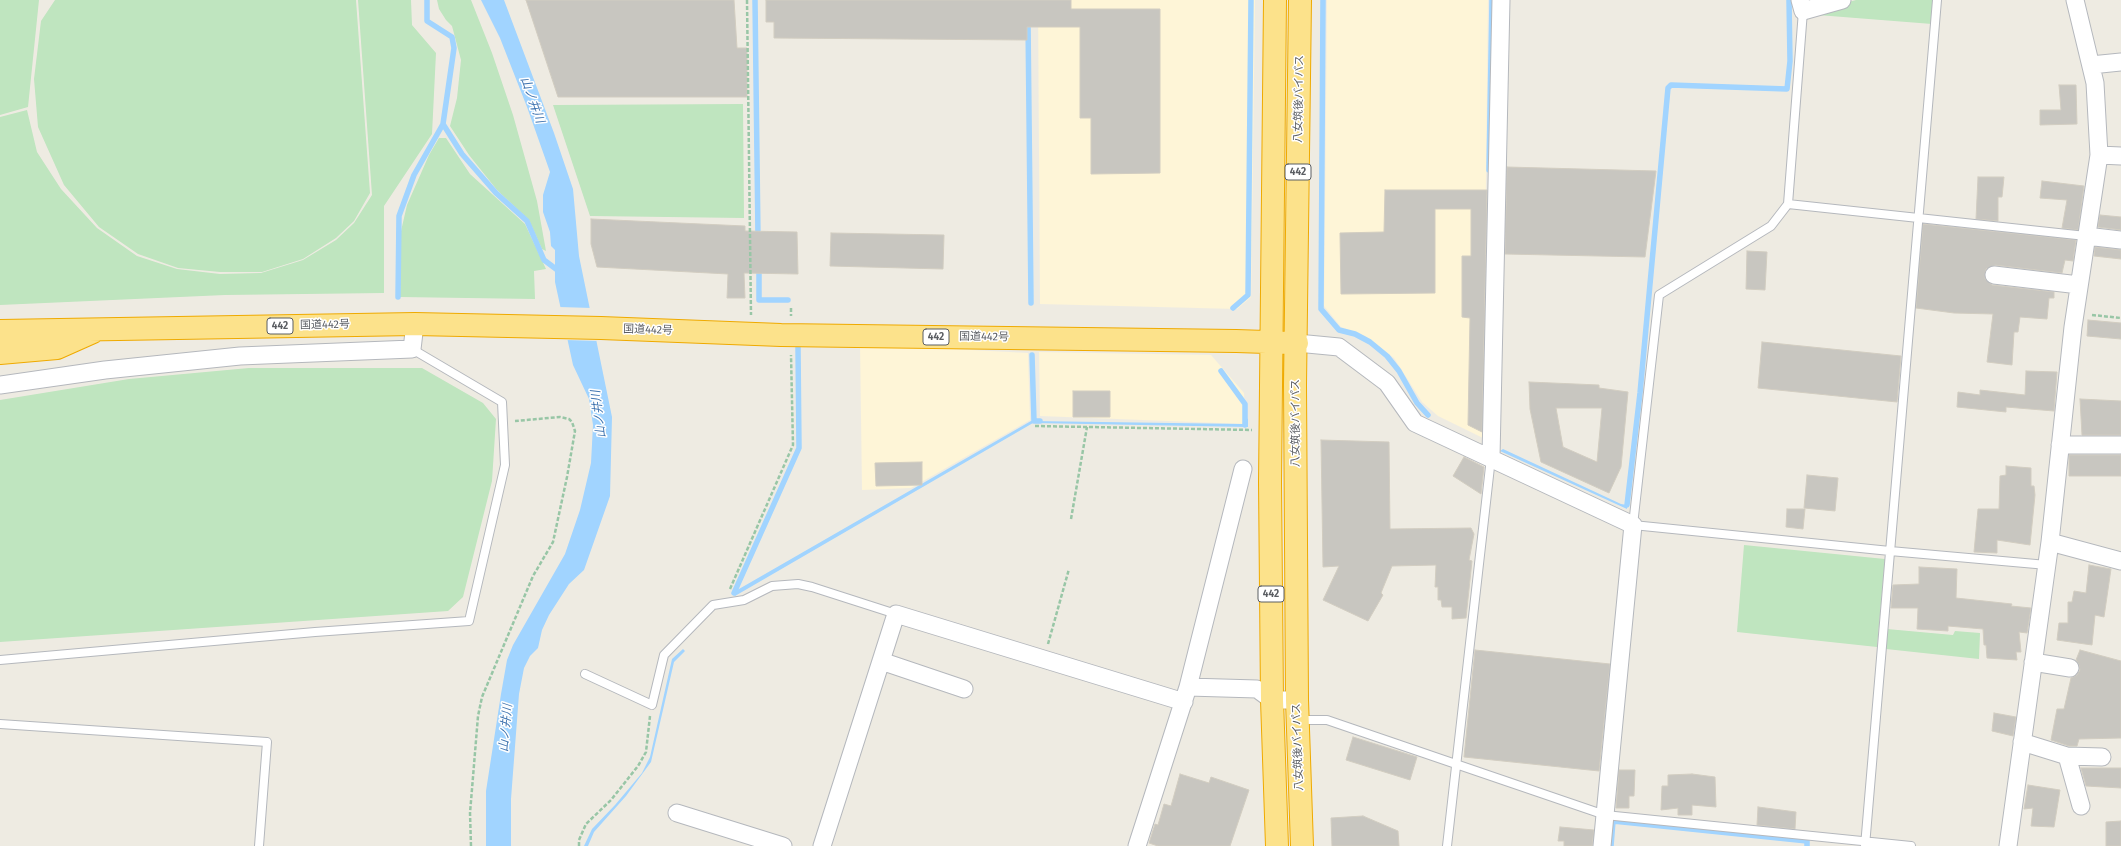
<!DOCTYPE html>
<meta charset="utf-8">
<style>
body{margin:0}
canvas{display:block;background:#eeebe2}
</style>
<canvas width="2121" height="846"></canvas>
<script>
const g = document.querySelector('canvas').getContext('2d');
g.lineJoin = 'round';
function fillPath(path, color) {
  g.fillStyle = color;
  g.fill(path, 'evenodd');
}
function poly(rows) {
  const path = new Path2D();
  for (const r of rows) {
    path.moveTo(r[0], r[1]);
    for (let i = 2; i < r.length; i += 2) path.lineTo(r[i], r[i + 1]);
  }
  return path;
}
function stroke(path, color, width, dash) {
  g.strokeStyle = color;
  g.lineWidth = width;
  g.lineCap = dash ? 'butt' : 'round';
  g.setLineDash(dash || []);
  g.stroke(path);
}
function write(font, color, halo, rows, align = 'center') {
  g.font = font + ' "Fira Sans","Noto Sans JP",sans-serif';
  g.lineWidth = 3;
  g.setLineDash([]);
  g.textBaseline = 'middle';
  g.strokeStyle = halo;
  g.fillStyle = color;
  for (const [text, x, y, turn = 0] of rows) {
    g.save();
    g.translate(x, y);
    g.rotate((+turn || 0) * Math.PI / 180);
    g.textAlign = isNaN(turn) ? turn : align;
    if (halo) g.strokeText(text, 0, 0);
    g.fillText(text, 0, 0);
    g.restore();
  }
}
const commercial = poly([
 [1038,0,1255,0,1251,297,1237,309,1040,304],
 [1327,0,1488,0,1483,438,1438,416,1422,402,1394,358,1365,336,1341,327,1324,306],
 [860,344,1028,353,1030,420,911,488,862,490],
 [1039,352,1211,355,1244,393,1245,424,1040,416]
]);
const green = poly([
 [0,0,39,0,28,107,0,115],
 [55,0,356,0,370,193,354,221,336,238,303,259,262,272,220,272,178,268,138,254,99,227,64,185,38,127,34,79,41,21],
 [358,0,411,0,412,25,436,53,432,134,384,206,384,293,225,295,0,305,0,117,27,110,37,152,61,189,97,228,137,256,177,269,220,274,261,273,303,260,336,240,354,223,372,195],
 [437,0,471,0,492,53,513,115,537,201,546,251,542,249,529,220,497,190,469,155,450,126,457,98,461,60,452,26,446,20,439,9],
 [1856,0,1934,0,1932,24,1805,14],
 [743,104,744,218,590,216,553,105],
 [439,138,446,138,470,174,525,224,546,269,534,271,535,299,400,297,401,231,407,205,429,155],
 [249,368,422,368,483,403,496,419,492,481,463,597,448,611,0,642,0,400,129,379],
 [1744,545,1885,559,1877,647,1737,632],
 [1887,629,1953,635,1955,631,1980,633,1979,659,1886,649]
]);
const water = poly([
 [481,0,504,0,554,133,573,189,579,256,612,417,610,496,584,570,569,584,549,615,542,630,538,648,530,656,524,668,519,694,511,799,511,846,486,846,486,791,501,694,507,660,513,645,565,554,580,510,591,463,593,425,589,399,573,365,555,282,555,250,551,246,550,232,543,212,543,195,550,172,527,107,500,38],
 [1245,418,1248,419,1248,427,1033,423,735,596,732,593,1031,421,1243,424],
 [1503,449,1621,504,1627,505,1627,509,1500,451],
 [683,649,685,651,674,662,651,762,626,796,594,832,588,846,584,846,592,829,615,805,642,773,650,757,672,659]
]);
const pier = poly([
 [559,307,592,308,598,341,566,340]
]);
const stream = poly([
 [755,0,758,237],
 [1323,0,1321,309,1339,330,1355,334,1370,342,1387,356,1399,371,1417,403,1428,415],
 [1028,20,1031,303],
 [443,124,462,154,496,193,527,221,544,260,560,272],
 [1489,170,1492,0],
 [759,266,759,300,788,300],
 [398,297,399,216,414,175,443,124,454,48,452,37,427,21,427,0],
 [1233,308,1248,295,1251,0],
 [1032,355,1034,421,1040,421],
 [1221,371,1245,404,1245,425],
 [1627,505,1640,393,1668,88,1671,85,1787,89,1790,61,1789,0],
 [734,593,799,448,798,347],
 [1611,846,1613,821,1807,841,1807,846]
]);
const building = poly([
 [526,0,734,0,737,48,747,48,747,97,558,97,526,0],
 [766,0,1071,0,1071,9,1160,9,1160,173,1091,174,1091,118,1080,118,1080,27,1027,27,1027,40,774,38,774,22,766,22,766,0],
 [2059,85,2076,85,2077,124,2040,125,2040,110,2061,110,2059,85],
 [1507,167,1656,171,1645,257,1505,254,1507,167],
 [1978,177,2004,177,2002,197,1998,197,1998,221,1976,219,1978,177],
 [2042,181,2084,186,2078,230,2062,228,2067,200,2040,198,2042,181],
 [1385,190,1487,190,1482,432,1468,425,1470,318,1462,317,1462,256,1471,256,1471,209,1435,209,1435,293,1341,294,1340,233,1384,232,1385,190],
 [2100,215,2121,217,2121,230,2098,227,2100,215],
 [591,219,745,226,745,231,797,232,798,274,744,273,745,298,727,298,728,274,597,267,591,244,591,219],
 [1923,224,2076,240,2073,261,2065,260,2062,273,1995,265,1986,269,1985,279,1992,285,2054,292,2054,298,2049,298,2047,319,2020,317,2018,332,2014,332,2012,365,1987,362,1993,314,1954,313,1916,308,1923,224],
 [831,233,944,235,943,269,830,266,831,233],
 [2095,247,2121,250,2121,259,2094,256,2095,247],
 [1747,251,1767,252,1765,290,1746,289,1747,251],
 [2088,320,2121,323,2121,339,2087,336,2088,320],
 [1762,342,1901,356,1897,402,1758,388,1762,342],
 [2026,371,2057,372,2054,411,2006,407,2006,412,1957,407,1958,392,1980,395,1980,390,2025,395,2026,371],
 [1529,382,1599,385,1599,388,1628,392,1621,467,1609,493,1541,462,1530,409,1529,382],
 [1556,408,1602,408,1597,462,1563,447,1556,408],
 [1073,391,1110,391,1110,417,1073,417,1073,391],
 [2080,399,2121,401,2121,435,2082,435,2080,399],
 [1321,440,1389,442,1390,529,1471,528,1474,534,1469,560,1472,561,1466,618,1452,619,1452,607,1442,607,1441,600,1438,600,1438,587,1435,587,1436,565,1392,566,1381,593,1383,595,1368,621,1323,600,1339,566,1323,567,1321,440],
 [2069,455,2121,455,2121,476,2069,476,2069,455],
 [1464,457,1484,467,1481,494,1453,476,1464,457],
 [922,462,922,485,876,486,875,463,922,462],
 [2006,466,2031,468,2031,486,2034,486,2035,495,2030,545,1997,540,1997,553,1974,552,1978,509,1999,509,2000,476,2006,475,2006,466],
 [1807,475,1838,478,1835,511,1804,508,1807,475],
 [1787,509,1805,509,1803,529,1786,527,1787,509],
 [2089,565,2111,569,2104,617,2095,615,2092,645,2057,640,2059,623,2068,623,2068,602,2072,602,2074,591,2086,593,2089,565],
 [1919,567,1957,569,1956,598,2012,604,2011,606,2031,608,2027,633,2019,632,2021,652,2016,652,2017,660,1987,658,1986,645,1984,645,1983,629,1948,626,1948,631,1917,629,1918,608,1891,608,1893,585,1919,584,1919,567],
 [1475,650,1610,664,1599,771,1464,757,1475,650],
 [2080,650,2121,661,2121,738,2079,739,2077,746,2069,746,2051,740,2057,709,2064,709,2071,678,2077,675,2080,670,2079,665,2076,660,2080,650],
 [1994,713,2016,717,2013,736,1992,731,1994,713],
 [1353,737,1417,757,1410,780,1346,760,1353,737],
 [2081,768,2121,768,2121,788,2086,786,2081,768],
 [1619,770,1635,770,1634,796,1629,796,1629,808,1616,808,1619,770],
 [1180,774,1209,783,1211,777,1249,790,1230,846,1158,846,1149,843,1155,824,1158,825,1164,804,1171,806,1180,774],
 [1692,774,1715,777,1716,807,1692,805,1692,815,1678,815,1678,808,1661,810,1662,786,1668,786,1668,775,1692,774],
 [2028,785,2060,790,2054,827,2031,826,2033,808,2024,809,2028,785],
 [1758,807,1796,812,1795,829,1757,825,1758,807],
 [1363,816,1398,831,1399,846,1332,846,1331,818,1363,816],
 [2121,821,2121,846,2106,846,2106,822,2121,821],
 [1560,827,1594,830,1592,846,1564,846,1564,841,1558,841,1560,827]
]);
const path = poly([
 [747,0,751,315],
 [791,308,791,316],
 [2092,315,2121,318],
 [1035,426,1252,430],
 [1071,519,1087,427],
 [730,589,793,445,791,355],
 [1048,644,1069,569],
 [471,846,470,813,473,777,478,716,482,697,533,576,553,542,567,477,575,431,572,422,569,419,560,417,515,421],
 [579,846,579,840,586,824,611,800,638,766,646,752,650,716]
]);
const lane = poly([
 [1803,11,1788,204,1771,226,1659,295,1633,525,1890,551,2047,565],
 [1788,204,2086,236],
 [0,660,315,632,469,621,505,465,502,402,412,349],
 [585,674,652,705,664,655,713,605,744,600,772,586,798,584,812,587,896,614],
 [1299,720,1327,720,1605,815,1911,846],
 [0,724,267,742,259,846],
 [1447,846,1491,458],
 [1865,846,1937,0]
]);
const street = poly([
 [1800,0,1803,11,1842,0],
 [2091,65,2121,62],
 [2099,155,2121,156],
 [2086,236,2121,240],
 [1994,275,2079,285],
 [1297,343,1339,347,1387,383,1415,423,1633,525,1602,846],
 [0,385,105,370,240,356,412,349,415,324],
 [2060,445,2121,445],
 [1491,457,1501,0],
 [2050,542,2121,561],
 [881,661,964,689],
 [2033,662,2070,668],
 [1188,687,1257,689,1272,700,1297,700],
 [2022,742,2067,756,2102,757],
 [2067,756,2081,806],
 [677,813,783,846],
 [822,846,896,614,1184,702],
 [1137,846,1188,687,1243,469],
 [2008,846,2050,542,2073,327,2099,155,2095,83,2075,0]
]);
const highway = poly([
 [1275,0,1270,482,1272,700,1277,846],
 [1300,0,1295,385,1297,700,1302,846],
 [0,331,415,324,601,328,781,335,1236,341,1297,343],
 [0,353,57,348,93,332]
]);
const shields = [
 [1298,172,26],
 [280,326,26],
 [936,337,26],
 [1271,594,26]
];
const shieldNames = [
 ["442",1298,172],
 ["442",280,326],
 ["442",936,337],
 ["442",1271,594]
];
const streetNames = [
 ["八女筑後バイパス",1299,99,-89],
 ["国道442号",325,325,-1],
 ["国道442号",648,330,2],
 ["国道442号",984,337,1],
 ["八女筑後バイパス",1296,423,-90],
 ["八女筑後バイパス",1298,747,-92]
];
const waterNames = [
 ["山ノ井川",532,100,70],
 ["山ノ井川",599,414,-97],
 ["山ノ井川",506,728,-85]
];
fillPath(commercial, '#fef5d7');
fillPath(green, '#bfe5bf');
fillPath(water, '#a1d4ff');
fillPath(pier, '#eeebe2');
stroke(stream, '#a1d4ff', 5.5);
fillPath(building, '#c8c6c0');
stroke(building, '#d2cdc1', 1);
stroke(lane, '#b5b8bd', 10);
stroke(street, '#b5b8bd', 19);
stroke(highway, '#efaa01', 24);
stroke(path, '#98c6a6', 2.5, [4, 2]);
stroke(lane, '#fff', 8);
stroke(street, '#fff', 17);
stroke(highway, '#fce28b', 22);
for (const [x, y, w] of shields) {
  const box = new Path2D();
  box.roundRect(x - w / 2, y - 8, w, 16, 3);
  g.fillStyle = '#fff';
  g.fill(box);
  stroke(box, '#5b5e63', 1);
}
write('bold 10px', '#5b5e63', null, shieldNames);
write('11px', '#5b5e63', '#fff', streetNames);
write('italic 12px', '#3f74b0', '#fff', waterNames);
</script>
